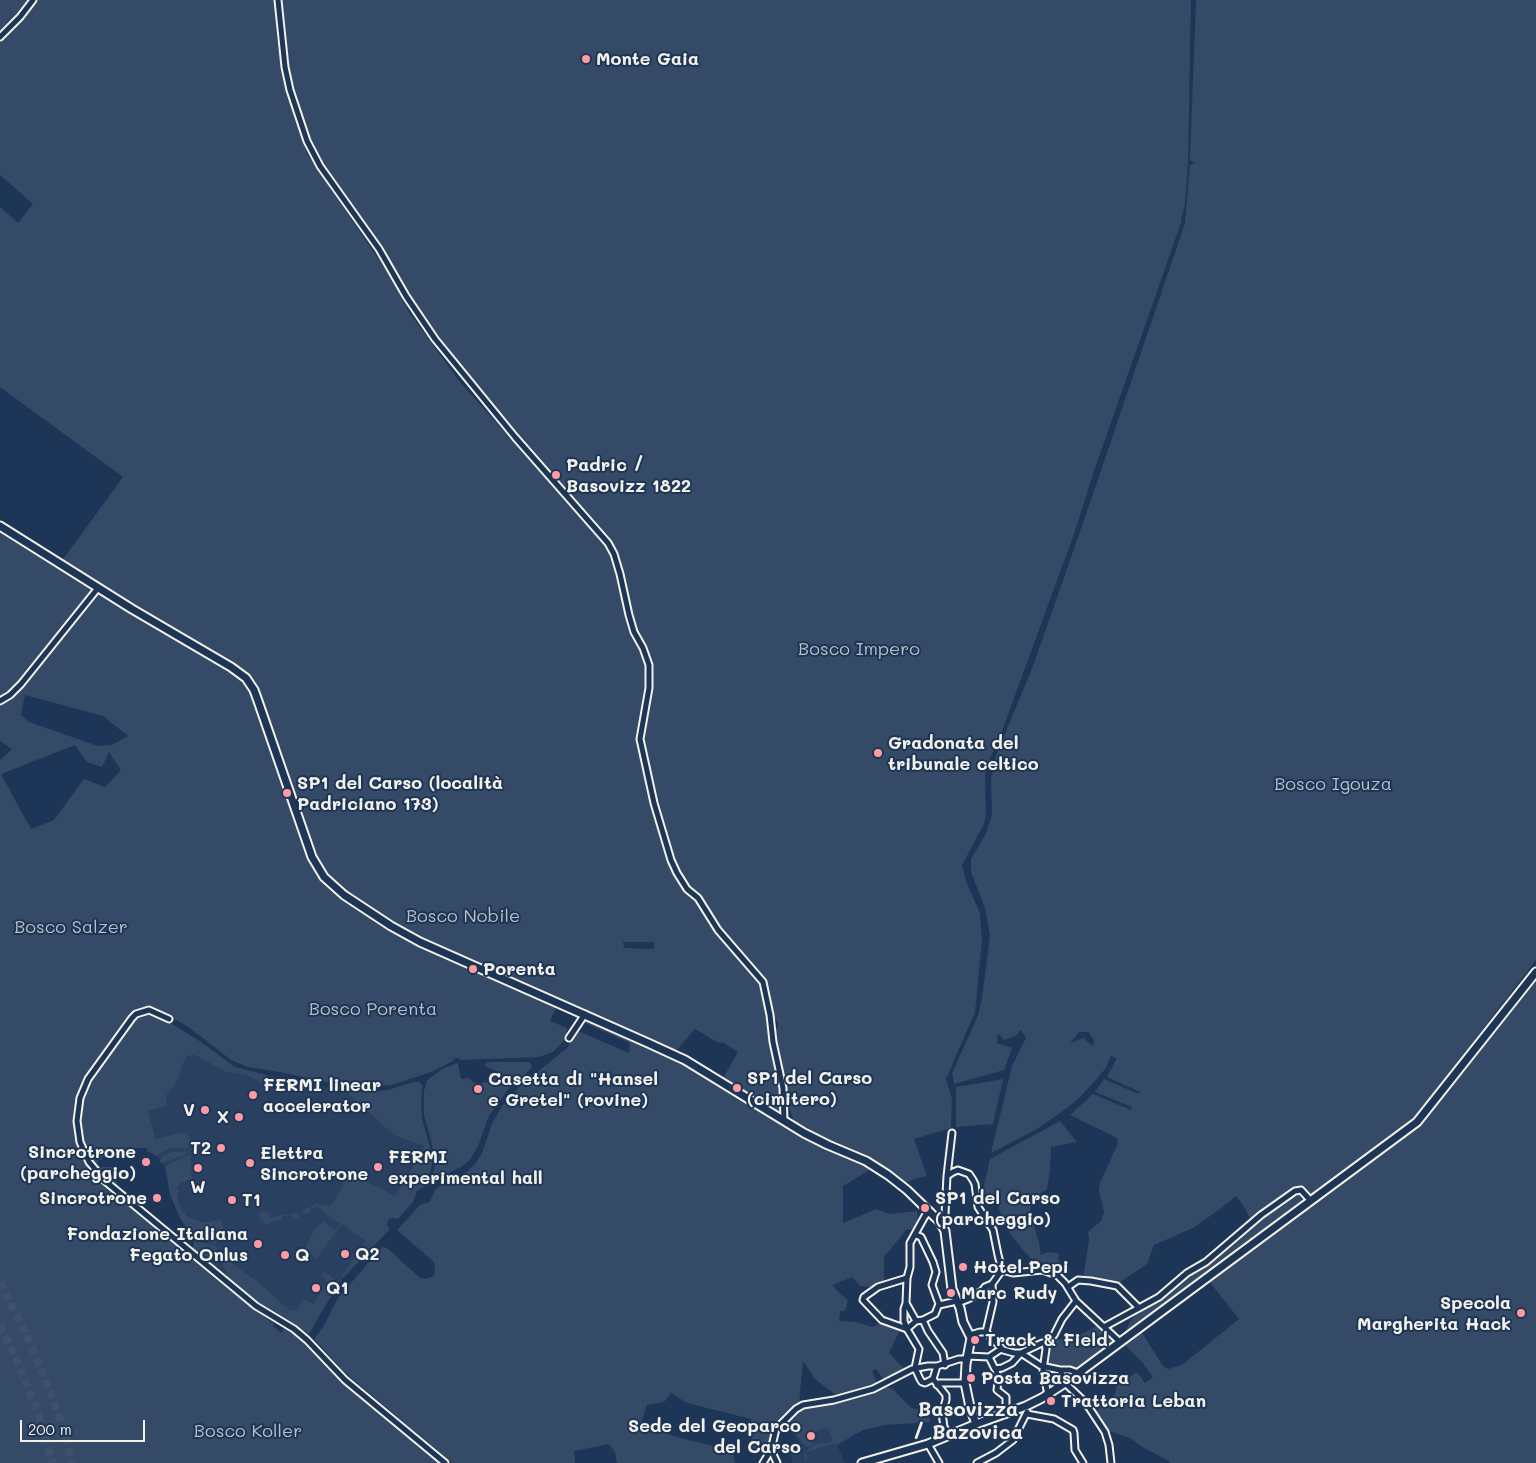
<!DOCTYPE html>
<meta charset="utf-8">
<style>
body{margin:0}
#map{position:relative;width:1536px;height:1463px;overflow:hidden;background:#1d3557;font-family:Mali,sans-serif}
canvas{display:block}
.scale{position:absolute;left:20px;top:1420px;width:125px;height:22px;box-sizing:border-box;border:2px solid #f4f1e8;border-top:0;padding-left:6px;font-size:15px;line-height:18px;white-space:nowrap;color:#f4f1e8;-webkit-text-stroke:4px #1d3557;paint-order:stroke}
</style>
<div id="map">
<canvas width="1536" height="1463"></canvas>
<div class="scale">200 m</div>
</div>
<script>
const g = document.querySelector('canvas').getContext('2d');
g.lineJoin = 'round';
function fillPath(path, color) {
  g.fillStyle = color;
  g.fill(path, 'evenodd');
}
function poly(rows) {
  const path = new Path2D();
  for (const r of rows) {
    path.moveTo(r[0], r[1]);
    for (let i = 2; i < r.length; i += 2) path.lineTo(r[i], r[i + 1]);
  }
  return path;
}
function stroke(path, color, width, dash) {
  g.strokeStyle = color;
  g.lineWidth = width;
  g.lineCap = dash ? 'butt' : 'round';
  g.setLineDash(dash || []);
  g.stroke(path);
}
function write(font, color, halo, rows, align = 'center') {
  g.font = font + ' Mali,sans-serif';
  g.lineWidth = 4;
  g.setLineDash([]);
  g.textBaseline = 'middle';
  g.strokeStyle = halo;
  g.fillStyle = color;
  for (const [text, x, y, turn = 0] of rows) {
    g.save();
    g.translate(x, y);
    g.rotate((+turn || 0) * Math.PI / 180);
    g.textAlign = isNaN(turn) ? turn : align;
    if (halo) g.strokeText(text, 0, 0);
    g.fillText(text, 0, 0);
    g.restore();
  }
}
const built = poly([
 [193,1055,199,1057,225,1072,246,1075,265,1084,267,1075,296,1080,345,1091,395,1136,425,1146,395,1196,344,1169,342,1188,330,1206,322,1206,366,1241,342,1277,343,1278,340,1283,324,1272,329,1282,313,1305,296,1310,290,1310,278,1300,261,1284,229,1261,224,1271,228,1277,211,1264,212,1264,212,1261,214,1254,208,1262,207,1261,218,1248,215,1245,194,1241,194,1239,215,1244,222,1227,221,1222,217,1219,209,1222,195,1221,184,1213,180,1206,177,1197,179,1191,177,1189,181,1182,192,1179,191,1155,165,1166,162,1163,185,1155,189,1151,171,1152,162,1156,159,1159,156,1156,165,1150,170,1148,179,1149,180,1133,156,1139,148,1111,166,1106,166,1096,177,1082,184,1061,188,1056],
 [828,1424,845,1463,793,1463,789,1452,801,1447,798,1439,795,1437,796,1436,793,1434,792,1434,790,1433,793,1430]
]);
const green = poly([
 [0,0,30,0,19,15,0,34],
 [37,0,275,0,277,41,283,74,307,154,390,276,409,312,460,382,603,543,615,563,622,593,629,633,640,652,646,665,645,698,638,732,637,744,642,759,669,862,676,877,686,891,695,899,718,933,760,981,759,986,767,1015,768,1038,778,1077,781,1116,722,1080,738,1052,724,1043,717,1042,695,1029,675,1052,549,995,514,981,412,935,346,893,331,880,318,864,274,739,259,690,249,675,61,562,123,477,0,387,0,207,18,223,33,204,0,175,0,40],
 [623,942,654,942,654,949,624,948],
 [282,0,1191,0,1188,165,1185,205,1181,219,1182,220,1094,471,1074,534,998,742,988,762,985,775,986,815,984,824,962,865,967,884,980,913,982,940,975,1012,946,1079,952,1099,951,1128,914,1139,927,1176,914,1179,905,1184,879,1166,806,1131,795,1124,785,1096,784,1081,773,1034,778,1026,778,1022,771,1016,765,982,727,936,705,904,685,881,674,862,658,808,642,739,652,687,651,663,647,651,636,631,621,565,615,550,607,538,464,373,423,316,402,284,391,263,313,150,296,101,289,66],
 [1196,0,1536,0,1536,960,1423,1107,1409,1123,1311,1198,1300,1187,1251,1221,1243,1205,1236,1196,1220,1209,1193,1228,1154,1245,1147,1264,1117,1284,1083,1278,1089,1240,1088,1232,1101,1221,1104,1212,1099,1191,1100,1183,1118,1143,1117,1138,1070,1115,1093,1094,1131,1110,1132,1107,1095,1092,1104,1079,1139,1094,1140,1092,1107,1077,1116,1060,1116,1058,1111,1056,1106,1068,1094,1082,1078,1099,1063,1111,1037,1129,991,1153,1012,1066,1026,1038,1021,1030,1015,1036,1004,1040,998,1033,997,1043,1012,1048,1004,1070,954,1084,952,1073,978,1016,982,998,990,936,985,908,971,872,971,859,986,833,992,815,991,779,996,756,1033,666,1090,503,1185,223,1190,165,1195,163,1191,161,1190,157],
 [1079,1032,1088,1032,1094,1040,1093,1046,1083,1038,1070,1043],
 [0,530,95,589,21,680,9,692,0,697],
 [98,591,222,666,241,679,252,692,307,852,318,873,386,927,403,936,462,964,557,1005,550,1021,567,1028,567,1037,561,1044,553,1052,539,1057,460,1060,458,1058,453,1059,453,1061,431,1072,392,1085,348,1087,285,1073,248,1067,231,1060,190,1028,160,1011,148,1008,138,1009,128,1015,88,1073,77,1099,75,1110,74,1124,80,1150,91,1171,104,1186,230,1291,274,1324,273,1326,281,1333,284,1328,296,1334,310,1346,344,1383,441,1463,0,1463,0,760,12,749,0,741,0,706,13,697,33,673],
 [25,695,103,716,128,736,112,745,98,746,29,722,21,715],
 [75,745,87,762,102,767,109,752,121,770,105,787,84,779,54,820,31,829,1,774],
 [1536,978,1536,1463,1170,1463,1169,1461,1144,1448,1130,1438,1106,1430,1095,1412,1115,1394,1117,1386,1137,1372,1145,1383,1153,1377,1142,1362,1124,1344,1141,1331,1163,1366,1168,1369,1182,1365,1239,1319,1208,1280,1423,1119],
 [147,1013,169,1022,201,1042,235,1067,267,1075,265,1084,246,1075,225,1072,199,1057,193,1055,188,1056,184,1061,177,1082,166,1096,167,1106,148,1111,156,1139,180,1133,186,1133,191,1141,192,1144,190,1146,185,1149,170,1148,156,1156,147,1151,147,1148,111,1149,110,1152,106,1154,105,1157,102,1157,102,1160,98,1160,98,1163,94,1163,92,1161,87,1152,81,1131,81,1111,84,1096,89,1084,134,1020],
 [586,1018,675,1058,808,1139,873,1168,843,1186,843,1223,876,1209,890,1214,917,1211,918,1222,914,1230,907,1229,884,1257,884,1283,873,1287,860,1286,852,1277,833,1285,836,1290,848,1300,845,1311,840,1311,839,1321,856,1322,872,1327,883,1322,901,1328,889,1353,905,1370,885,1381,876,1369,872,1371,877,1383,873,1386,837,1396,815,1379,803,1361,799,1405,785,1418,771,1426,774,1433,769,1449,764,1455,752,1449,751,1419,687,1403,671,1393,664,1402,647,1405,640,1425,681,1438,733,1451,735,1463,617,1463,615,1452,609,1444,574,1451,575,1463,452,1463,342,1370,315,1340,315,1338,323,1327,338,1298,382,1247,387,1248,419,1277,424,1279,432,1277,435,1273,434,1262,397,1230,420,1205,429,1202,436,1189,447,1181,461,1175,468,1171,476,1163,482,1153,492,1124,502,1106,514,1093,521,1085,567,1048,578,1031,629,1053,630,1043,585,1023,583,1026,582,1023,584,1020],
 [492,1062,529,1062,532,1065,531,1069,510,1087,495,1107,489,1116,478,1146,470,1160,461,1167,444,1175,428,1187,435,1166,432,1144,424,1115,424,1091,427,1080,444,1068,458,1063,461,1079,464,1079,467,1077,473,1082,480,1084,484,1082,488,1082,492,1078,496,1078,501,1073,485,1066,486,1063],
 [1003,1079,993,1124,956,1127,956,1087],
 [414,1082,419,1082,422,1085,421,1105,422,1119,430,1147,432,1165,427,1183,424,1187,417,1191,413,1202,398,1219,393,1218,388,1220,387,1225,390,1229,343,1278,341,1277,366,1241,342,1224,316,1259,304,1249,309,1241,315,1228,324,1222,336,1230,340,1223,332,1218,330,1221,329,1219,331,1217,317,1206,310,1209,311,1212,306,1214,304,1212,298,1213,299,1217,294,1218,293,1215,282,1216,282,1219,273,1221,267,1225,260,1219,259,1213,261,1211,268,1213,269,1216,272,1218,277,1216,297,1213,317,1204,330,1206,342,1188,344,1169,395,1196,425,1146,395,1136,345,1091,366,1092,387,1090],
 [1060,1121,1077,1142,1051,1147,1050,1169,1047,1189,1031,1200,1030,1213,1039,1243,1041,1255,1049,1252,1058,1253,1060,1273,1051,1269,1039,1267,1022,1249,1009,1232,999,1209,998,1197,981,1199,990,1159],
 [190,1151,185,1155,162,1163,159,1162,162,1156,171,1152],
 [191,1154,192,1179,186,1181,183,1183,181,1182,177,1189,179,1191,177,1197,180,1206,184,1213,190,1218,202,1222,209,1222,219,1219,221,1220,227,1238,226,1240,219,1239,215,1244,194,1239,179,1216,170,1194,165,1166],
 [103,1167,113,1167,116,1168,117,1170,114,1171,115,1182,117,1182,117,1185,99,1169],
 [1297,1192,1305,1203,1125,1334,1129,1323,1140,1309,1154,1303,1186,1277,1199,1269,1227,1248,1258,1219],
 [194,1241,215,1245,218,1248,207,1261,193,1249],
 [229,1261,261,1284,278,1300,290,1310,296,1310,304,1299,313,1304,328,1282,321,1275,324,1271,340,1283,325,1306,309,1334,257,1301,228,1277,222,1265,224,1262],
 [1099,1325,1116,1341,1079,1368,1046,1364,1048,1346,1052,1341,1058,1338,1058,1340,1078,1336],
 [885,1386,893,1389,911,1408,928,1411,930,1422,886,1425,863,1430,837,1445,836,1443,806,1452,808,1459,804,1460,805,1452,815,1444,820,1443,830,1443,833,1440,827,1428,808,1434,808,1441,813,1444,808,1447,804,1445,800,1438,784,1424,796,1412,811,1406,875,1390]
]);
const highwayTunnel = poly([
 [0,1282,31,1345,47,1383,64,1429,72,1463],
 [0,1325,13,1352,36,1407,53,1463]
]);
const minor = poly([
 [278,0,285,67,290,90,307,141,320,166,379,249,406,296,435,339,515,437,608,543,614,554,620,574,629,615,634,632,643,648,649,665,649,688,640,739,654,803,671,860,677,873,687,889,698,898,718,930,763,982,770,1015,773,1042,783,1088,784,1121],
 [0,37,20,17,33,0],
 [0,701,10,695,21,684,98,588],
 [169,1019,149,1010,136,1014,132,1018,88,1079,80,1098,77,1121,80,1142,89,1162,105,1181,256,1306,294,1329,307,1340,345,1380,445,1463],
 [569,1038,585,1014],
 [947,1176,953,1172,958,1170,969,1174,973,1180,975,1184,978,1207,993,1230,998,1255,1002,1270],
 [930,1211,925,1216,910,1243,910,1267,907,1278,906,1303,904,1309,904,1321,907,1329,919,1349,915,1368,920,1379,922,1382,925,1383,933,1379,946,1395,946,1400,942,1413,944,1427,949,1434],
 [940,1222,945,1214,947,1176,952,1133],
 [1002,1270,1013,1273,1042,1270,1057,1275,1065,1283,1076,1301,1120,1342],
 [907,1278,878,1287,864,1297,863,1300,882,1320,907,1329],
 [992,1284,993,1302,986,1332,1003,1350,1014,1353,1021,1353,1041,1366,1060,1370,1065,1383,1086,1403,1105,1432,1109,1445,1111,1463],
 [1068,1287,1078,1280,1091,1281,1117,1286,1139,1308],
 [906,1303,916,1321],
 [958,1303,968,1299,982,1291,985,1287,992,1284,1002,1270],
 [939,1305,957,1301],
 [923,1320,928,1331,943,1353,945,1365],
 [1104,1327,1159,1297,1187,1273,1206,1262,1261,1215,1295,1191,1301,1190,1311,1201],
 [907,1329,916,1321,923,1320,935,1314,939,1304,932,1285,936,1272,933,1262,921,1237,916,1235],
 [970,1335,980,1332,986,1332],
 [967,1356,989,1357,1001,1349],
 [989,1357,995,1369,1002,1368,1012,1363,1021,1353,1042,1343,1045,1343],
 [996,1369,998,1381,997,1390,1006,1397,1006,1414],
 [1060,1370,1070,1370,1078,1373],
 [933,1379,937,1366],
 [937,1385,939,1383,965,1383],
 [1048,1395,1043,1370,1046,1349,1045,1343,1054,1335,1062,1319,1076,1301],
 [1027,1414,1054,1419,1073,1430,1074,1433,1075,1450,1083,1463],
 [928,1444,939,1463],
 [771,1450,777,1463],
 [763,1463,771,1450,776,1429,796,1409,803,1405,834,1400,873,1389,912,1369,928,1366,937,1366,959,1359,967,1359],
 [977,1463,996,1453,1013,1440,1027,1412]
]);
const major = poly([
 [0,526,132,609,231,667,246,678,254,690,258,701,312,857,324,877,344,895,391,926,420,942,648,1043,685,1060,804,1133,828,1145,866,1161,888,1175,907,1190,940,1222,945,1231,952,1289,960,1308,963,1322,971,1338,966,1364,965,1383,970,1407,976,1424],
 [862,1463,928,1444,976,1424,1026,1406,1042,1398,1065,1383,1417,1122,1536,972]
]);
const markers = [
 [586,59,5,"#ff9aa2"],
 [556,475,5,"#ff9aa2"],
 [878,753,5,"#ff9aa2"],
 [287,793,5,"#ff9aa2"],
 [473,969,5,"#ff9aa2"],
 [737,1088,5,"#ff9aa2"],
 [478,1089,5,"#ff9aa2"],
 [253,1095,5,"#ff9aa2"],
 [205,1110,5,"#ff9aa2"],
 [239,1117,5,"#ff9aa2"],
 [221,1148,5,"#ff9aa2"],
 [146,1162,5,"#ff9aa2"],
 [250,1163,5,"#ff9aa2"],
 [378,1167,5,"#ff9aa2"],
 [198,1168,5,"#ff9aa2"],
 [157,1198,5,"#ff9aa2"],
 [232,1200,5,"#ff9aa2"],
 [925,1208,5,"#ff9aa2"],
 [258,1244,5,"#ff9aa2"],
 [345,1254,5,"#ff9aa2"],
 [285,1255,5,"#ff9aa2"],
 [963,1267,5,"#ff9aa2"],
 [316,1288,5,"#ff9aa2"],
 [951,1293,5,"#ff9aa2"],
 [1521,1313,5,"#ff9aa2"],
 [975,1340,5,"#ff9aa2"],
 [971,1378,5,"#ff9aa2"],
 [1051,1401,5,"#ff9aa2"],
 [811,1436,5,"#ff9aa2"]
];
const poiNames = [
 ["Monte Gaia",596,59],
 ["Padric /",566,465],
 ["Basovizz 1822",566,486],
 ["Gradonata del",888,743],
 ["tribunale celtico",888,764],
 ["SP1 del Carso (località",297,783],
 ["Padriciano 173)",297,804],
 ["Porenta",483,969],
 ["SP1 del Carso",747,1078],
 ["(cimitero)",747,1099],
 ["Casetta di \"Hansel",488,1079],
 ["e Gretel\" (rovine)",488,1100],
 ["FERMI linear",263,1085],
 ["accelerator",263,1106],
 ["V",195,1110,"right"],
 ["X",229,1117,"right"],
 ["T2",211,1148,"right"],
 ["Sincrotrone",136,1152,"right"],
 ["(parcheggio)",136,1173,"right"],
 ["Elettra",260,1153],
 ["Sincrotrone",260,1174],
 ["FERMI",388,1157],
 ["experimental hall",388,1178],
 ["W",198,1187,"center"],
 ["Sincrotrone",147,1198,"right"],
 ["SP1 del Carso",935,1198],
 ["(parcheggio)",935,1219],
 ["T1",242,1200],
 ["Fondazione Italiana",248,1234,"right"],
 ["Fegato Onlus",248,1255,"right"],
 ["Q2",355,1254],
 ["Q",295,1255],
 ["Hotel Pepi",973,1267],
 ["Q1",326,1288],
 ["Marc Rudy",961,1293],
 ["Specola",1511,1303,"right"],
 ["Margherita Hack",1511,1324,"right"],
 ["Track & Field",985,1340],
 ["Posta Basovizza",981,1378],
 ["Trattoria Leban",1061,1401],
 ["Sede del Geoparco",801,1426,"right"],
 ["del Carso",801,1447,"right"]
];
const parkNames = [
 ["Bosco Impero",859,649],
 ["Bosco Igouza",1333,784],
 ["Bosco Nobile",463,916],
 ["Bosco Salzer",71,927],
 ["Bosco Porenta",373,1009],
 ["Bosco Koller",248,1431]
];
const quarterNames = [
 ["Basovizza",968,1410],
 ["/ Bazovica",968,1433]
];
fillPath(built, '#2a4060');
fillPath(green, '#354a67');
stroke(highwayTunnel, '#3d516d', 8, [8, 4]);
stroke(minor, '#f4f1e8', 9);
stroke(major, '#f4f1e8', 11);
stroke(minor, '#1d3557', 5);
stroke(major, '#1d3557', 7);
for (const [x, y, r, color] of markers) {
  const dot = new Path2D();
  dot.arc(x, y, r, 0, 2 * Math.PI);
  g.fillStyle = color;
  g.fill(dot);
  stroke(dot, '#1d3557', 2);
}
write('bold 18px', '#f4f1e8', '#1d3557', poiNames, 'left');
write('18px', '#bbbfc1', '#1d3557', parkNames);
write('bold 20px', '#f4f1e8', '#1d3557', quarterNames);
</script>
